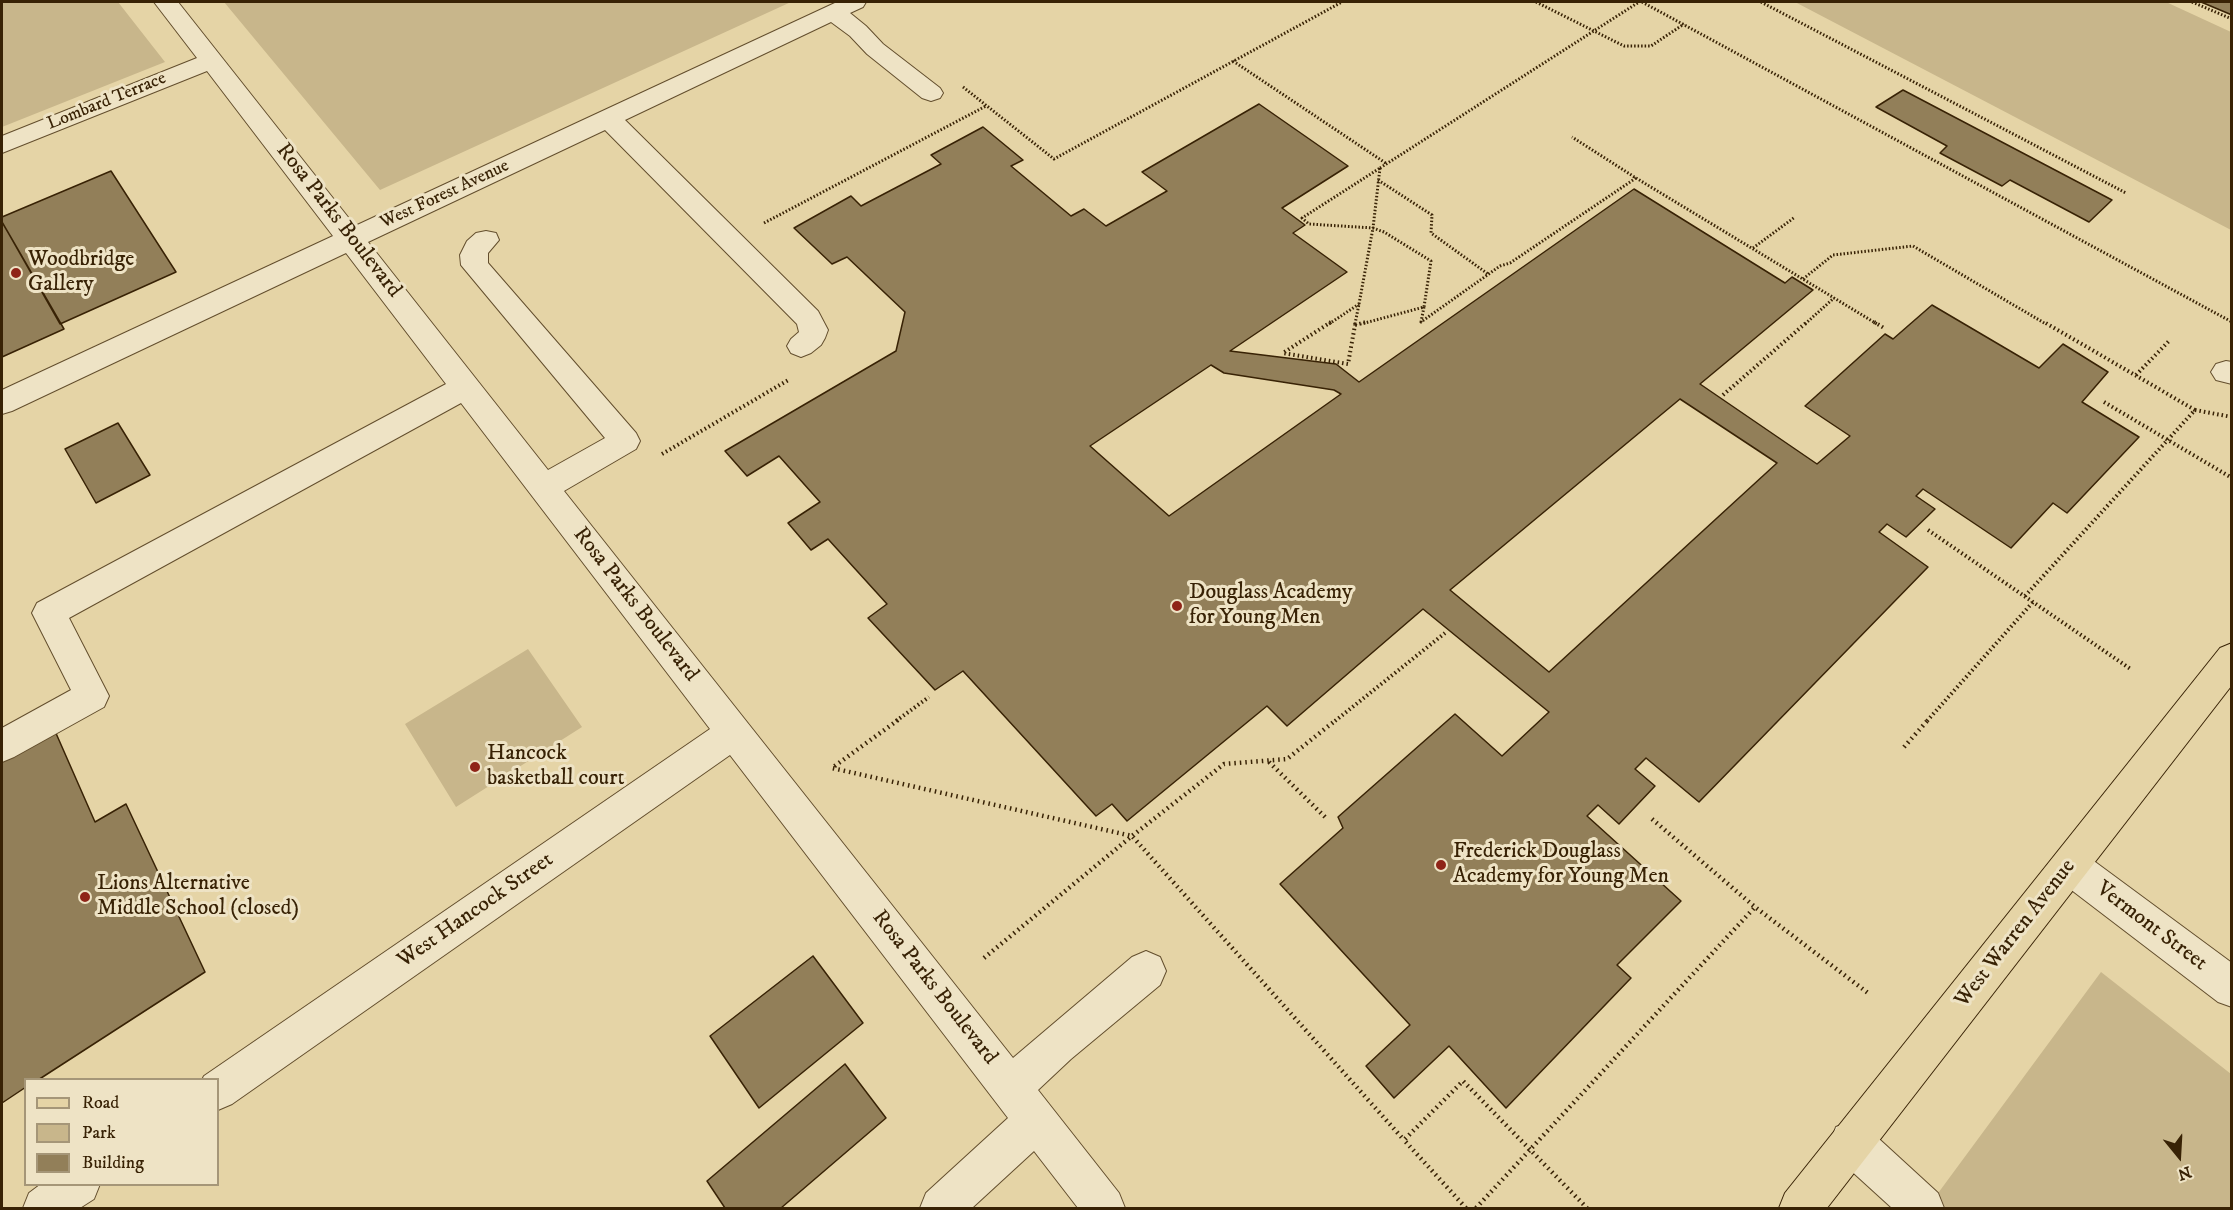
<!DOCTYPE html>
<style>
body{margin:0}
#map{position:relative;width:2233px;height:1210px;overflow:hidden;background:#e5d4a6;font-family:"IM FELL DW Pica",serif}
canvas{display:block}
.frame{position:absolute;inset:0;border:3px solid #382205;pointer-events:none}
.legend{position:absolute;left:24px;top:1078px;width:195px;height:108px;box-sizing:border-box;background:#eee3c5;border:2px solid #a59678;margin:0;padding:8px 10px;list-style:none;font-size:18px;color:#382205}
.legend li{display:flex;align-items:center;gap:12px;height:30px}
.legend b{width:30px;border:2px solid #a59678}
.north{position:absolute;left:2149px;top:1126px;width:60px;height:60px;-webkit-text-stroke:4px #eee3c5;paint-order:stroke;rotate:162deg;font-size:16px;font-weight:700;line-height:24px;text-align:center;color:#382205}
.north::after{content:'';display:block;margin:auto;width:21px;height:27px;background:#382205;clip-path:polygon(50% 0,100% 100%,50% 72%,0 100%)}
</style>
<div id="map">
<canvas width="2233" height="1210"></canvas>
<div class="frame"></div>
<ul class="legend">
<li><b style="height:8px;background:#e5d4a6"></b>Road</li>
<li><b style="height:16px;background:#c8b68b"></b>Park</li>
<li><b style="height:16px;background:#927f59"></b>Building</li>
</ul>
<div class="north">N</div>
</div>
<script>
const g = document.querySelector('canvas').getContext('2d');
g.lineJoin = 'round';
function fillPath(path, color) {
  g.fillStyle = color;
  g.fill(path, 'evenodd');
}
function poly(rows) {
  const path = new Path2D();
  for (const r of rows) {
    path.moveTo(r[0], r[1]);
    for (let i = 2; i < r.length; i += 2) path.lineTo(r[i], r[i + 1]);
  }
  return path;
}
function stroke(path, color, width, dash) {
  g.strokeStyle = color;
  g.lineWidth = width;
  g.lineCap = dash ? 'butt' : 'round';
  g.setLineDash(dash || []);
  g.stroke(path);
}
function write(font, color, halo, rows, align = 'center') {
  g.font = font + ' "IM FELL DW Pica",serif';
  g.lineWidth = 6;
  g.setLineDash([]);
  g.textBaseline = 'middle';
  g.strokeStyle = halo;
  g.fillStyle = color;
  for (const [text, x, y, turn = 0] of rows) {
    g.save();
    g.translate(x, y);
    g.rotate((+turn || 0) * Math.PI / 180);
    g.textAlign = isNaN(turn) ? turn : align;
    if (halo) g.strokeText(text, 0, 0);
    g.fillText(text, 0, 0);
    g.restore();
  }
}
const green = poly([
 [2,2,118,2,165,62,2,127],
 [224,2,791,2,380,190],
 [1795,2,2166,2,2231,32,2231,230],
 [528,649,582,727,456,807,405,724],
 [2101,972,2231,1074,2231,1208,1943,1208,1933,1200]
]);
const building = poly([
 [2201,2,2232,2,2232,15,2201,2],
 [1903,90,2112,200,2089,222,2010,180,2002,186,1940,153,1947,146,1876,107,1903,90],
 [1259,104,1348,166,1282,208,1305,225,1293,233,1347,272,1230,351,1336,364,1359,382,1634,189,1785,283,1792,277,1813,290,1700,384,1817,464,1850,436,1805,406,1885,334,1893,339,1932,305,2039,368,2063,344,2108,372,2082,402,2139,437,2067,513,2053,503,2011,548,1923,489,1916,496,1935,509,1906,537,1887,524,1879,532,1928,567,1699,802,1646,758,1635,769,1655,786,1619,824,1598,805,1587,816,1681,901,1617,965,1631,978,1506,1108,1449,1046,1394,1098,1366,1066,1410,1025,1280,884,1343,828,1338,817,1455,714,1502,756,1549,712,1423,609,1287,726,1267,706,1127,821,1112,804,1096,816,963,671,935,690,868,618,887,604,828,539,811,550,788,523,820,502,779,456,747,476,725,451,896,351,905,312,847,257,832,264,794,228,851,196,861,206,941,164,931,155,983,127,1023,160,1011,166,1071,216,1084,209,1106,226,1167,191,1142,172,1259,104],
 [1211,365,1224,373,1334,390,1341,394,1169,516,1090,446,1211,365],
 [1680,399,1777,463,1549,672,1450,590,1680,399],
 [111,171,176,272,60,324,2,222,2,217,111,171],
 [2,222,64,329,2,357,2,222],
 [118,423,150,475,96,503,65,449,118,423],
 [55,731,95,822,126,804,205,972,38,1080,26,1080,26,1087,2,1103,2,760,55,731],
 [813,956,863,1023,759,1108,710,1036,813,956],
 [845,1064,886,1118,781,1208,725,1208,707,1181,845,1064]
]);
const pathFar2 = poly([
 [1536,2,1624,46,1651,46,1684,24],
 [1642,2,2232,322],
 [1761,2,2126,193],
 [2192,2,2232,19],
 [1233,61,1387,164],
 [963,87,1054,159,1342,2],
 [1380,168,1373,228,1309,224,1302,218,1380,168],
 [1380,168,1639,2],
 [1636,178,1877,324],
 [1378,180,1432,215,1431,233,1488,274],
 [764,223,986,106],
 [1753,248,1795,217],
 [1803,279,1833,255,1913,246,2046,324],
 [1359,304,1373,228,1384,232,1431,261,1424,307,1361,324],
 [1424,307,1421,322,1500,266,1510,263,1636,178,1572,137],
 [1329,324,1359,304],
 [1355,324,1359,304],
 [1805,324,1834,298]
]);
const pathFar1 = poly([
 [1331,322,1283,353,1348,364,1355,325],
 [1874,322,1884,328],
 [1355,325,1356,322],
 [1355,325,1366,322],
 [2136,375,2170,340],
 [1723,395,1807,322],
 [2104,402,2232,478],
 [2195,410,2232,417],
 [662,454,790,379],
 [1928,530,2132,670],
 [2025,596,2195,410,2044,322],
 [896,721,929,697],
 [1335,721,1445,633],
 [1927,721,2033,602]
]);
const path = poly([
 [898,720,832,768,1132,836,1404,1140],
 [1904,747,1928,720],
 [1269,762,1325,817],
 [1652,819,1755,907,1868,993],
 [984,958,1132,836,1224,764,1287,759,1336,720],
 [1466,1208,1404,1140,1463,1081,1587,1208],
 [1476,1208,1755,907]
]);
const minor = poly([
 [154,2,178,2,355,226,837,2,866,2,863,7,850,13,866,26,883,44,940,88,943,93,940,98,931,101,922,98,867,54,850,36,831,22,625,120,818,311,828,330,825,338,821,345,811,353,801,357,791,353,787,346,791,339,799,332,797,324,605,130,368,242,548,470,605,438,461,265,460,255,467,241,476,233,486,231,496,233,499,240,488,253,488,263,636,433,640,441,636,449,564,491,1013,1058,1132,957,1146,951,1160,957,1166,971,1160,985,1071,1059,1038,1090,1119,1193,1125,1208,1078,1208,1034,1151,972,1208,920,1208,926,1193,1008,1118,730,755,232,1104,218,1110,218,1080,202,1080,204,1076,710,729,461,403,69,618,109,696,104,707,14,757,2,762,2,728,71,690,32,613,37,603,446,384,346,253,12,411,2,414,2,390,333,236,207,71,2,153,2,136,197,58,154,2],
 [2226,361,2232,362,2232,384,2216,380,2211,372,2216,364,2226,361],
 [2070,848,2083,853,2232,963,2232,1007,2218,1002,2057,879,2051,866,2057,853,2070,848],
 [1851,1121,1866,1127,1938,1193,1944,1208,1892,1208,1836,1157,1830,1142,1836,1127,1851,1121],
 [41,1184,100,1184,94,1199,80,1208,23,1208,29,1193,41,1184]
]);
const major = poly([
 [2232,643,2232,685,1827,1208,1779,1208,1785,1193,2220,648,2232,643]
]);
const markers = [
 [16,273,6,"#8f2418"],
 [1177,606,6,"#8f2418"],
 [475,767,6,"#8f2418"],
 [1441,865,6,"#8f2418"],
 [85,897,6,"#8f2418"]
];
const farStreetnames = [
 ["Lombard Terrace",107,102,-22],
 ["West Forest Avenue",445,195,-25]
];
const streetNames = [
 ["Rosa Parks Boulevard",338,221,52],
 ["Rosa Parks Boulevard",635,605,52],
 ["West Hancock Street",476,911,-35],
 ["Vermont Street",2151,927,37],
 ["West Warren Avenue",2016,934,-52],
 ["Rosa Parks Boulevard",934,988,52]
];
const poiNames = [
 ["Woodbridge",28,260],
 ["Gallery",28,285],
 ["Douglass Academy",1189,593],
 ["for Young Men",1189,618],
 ["Hancock",487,754],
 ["basketball court",487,779],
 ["Frederick Douglass",1453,852],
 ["Academy for Young Men",1453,877],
 ["Lions Alternative",97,884],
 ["Middle School (closed)",97,909]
];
fillPath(green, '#c8b68b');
fillPath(building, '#927f59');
stroke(building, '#382205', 1.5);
stroke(minor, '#634e2d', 2);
stroke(major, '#382205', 2);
stroke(pathFar2, '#382205', 3, [1.5, 2]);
stroke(pathFar1, '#382205', 4, [1.5, 3]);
stroke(path, '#382205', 4.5, [1.5, 4]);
fillPath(minor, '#eee3c5');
fillPath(major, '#e5d4a6');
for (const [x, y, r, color] of markers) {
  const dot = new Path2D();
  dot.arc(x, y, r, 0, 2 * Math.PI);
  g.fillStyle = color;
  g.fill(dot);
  stroke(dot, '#eee3c5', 2);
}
write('18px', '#382205', '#eee3c5', farStreetnames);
write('22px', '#382205', '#eee3c5', streetNames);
write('22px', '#382205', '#eee3c5', poiNames, 'left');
</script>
